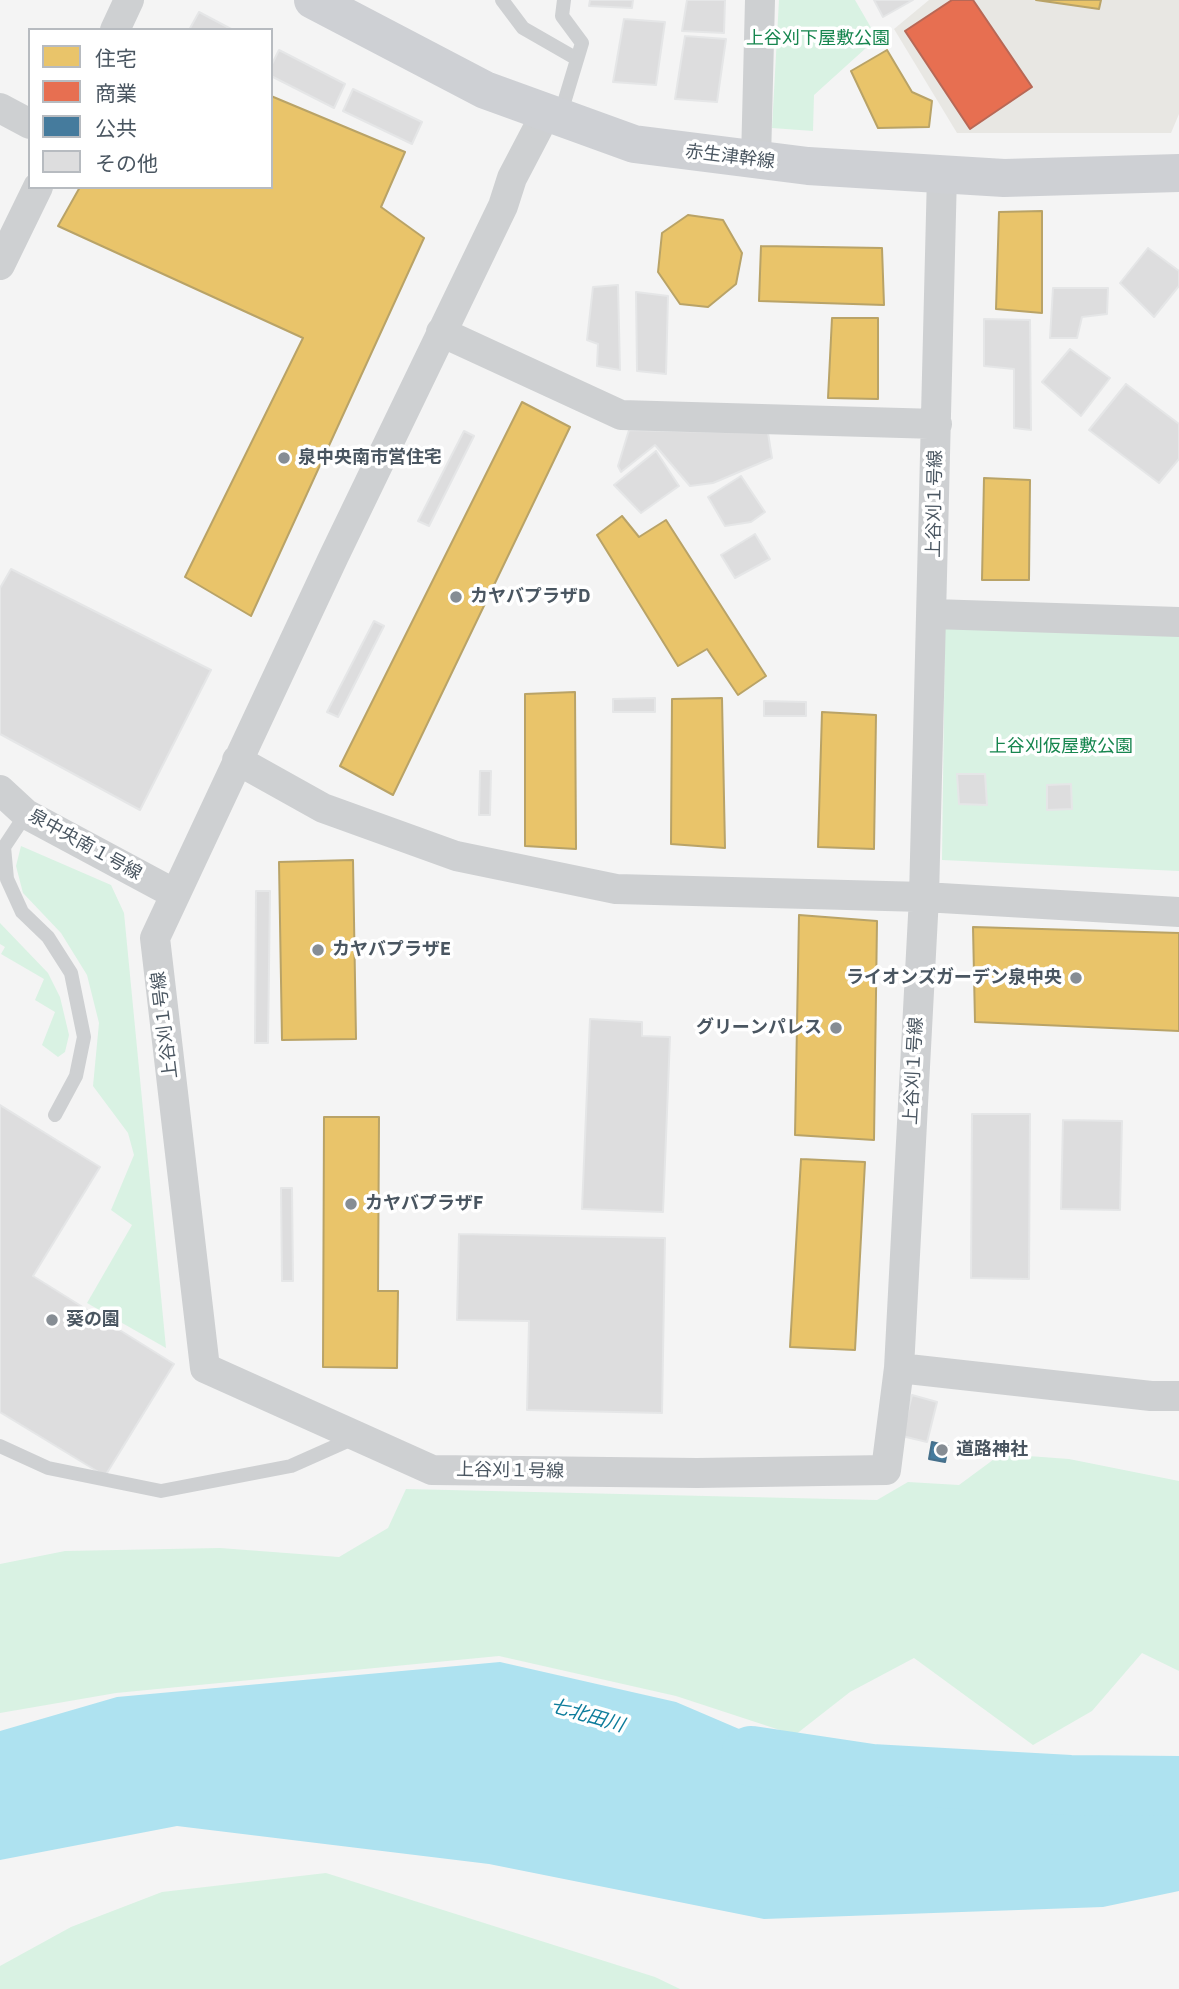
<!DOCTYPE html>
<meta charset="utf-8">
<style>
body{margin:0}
#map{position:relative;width:1179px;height:1989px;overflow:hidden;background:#f4f4f4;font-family:"IBM Plex Sans","Noto Sans JP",sans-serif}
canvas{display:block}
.legend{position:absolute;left:28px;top:28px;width:245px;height:161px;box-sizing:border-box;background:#fff;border:2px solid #b7bbc0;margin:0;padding:9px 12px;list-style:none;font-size:21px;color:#4a5661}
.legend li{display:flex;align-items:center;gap:14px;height:35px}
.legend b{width:35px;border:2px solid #b7bbc0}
</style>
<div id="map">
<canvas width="1179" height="1989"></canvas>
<ul class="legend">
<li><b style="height:19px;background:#e9c46a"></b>住宅</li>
<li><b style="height:19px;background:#e76f51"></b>商業</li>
<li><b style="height:19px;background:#457b9d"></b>公共</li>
<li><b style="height:19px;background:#ddddde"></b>その他</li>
</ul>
</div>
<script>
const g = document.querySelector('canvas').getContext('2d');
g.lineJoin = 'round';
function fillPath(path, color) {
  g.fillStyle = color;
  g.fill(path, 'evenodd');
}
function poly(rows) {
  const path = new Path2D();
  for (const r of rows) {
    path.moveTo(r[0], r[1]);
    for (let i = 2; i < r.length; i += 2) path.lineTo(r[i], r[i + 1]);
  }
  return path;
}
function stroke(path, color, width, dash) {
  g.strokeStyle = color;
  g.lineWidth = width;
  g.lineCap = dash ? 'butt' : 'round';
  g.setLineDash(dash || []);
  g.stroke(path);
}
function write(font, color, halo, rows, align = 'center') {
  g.font = font + ' "IBM Plex Sans","Noto Sans JP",sans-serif';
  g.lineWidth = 7;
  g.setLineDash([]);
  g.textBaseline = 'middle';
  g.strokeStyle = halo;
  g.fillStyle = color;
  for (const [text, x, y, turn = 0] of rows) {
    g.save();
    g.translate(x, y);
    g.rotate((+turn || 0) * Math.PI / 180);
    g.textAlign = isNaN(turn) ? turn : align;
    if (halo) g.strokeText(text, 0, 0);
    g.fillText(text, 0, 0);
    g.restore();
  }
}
const commercial = poly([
 [929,0,1179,0,1179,114,1171,133,957,133,894,29]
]);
const green = poly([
 [779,0,855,0,877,38,814,95,813,131,772,128],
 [945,628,1179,634,1179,871,942,860],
 [21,846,111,885,124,913,166,1348,87,1303,132,1225,111,1210,134,1155,128,1133,93,1086,99,1023,87,975,61,933,23,893,16,866],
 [0,923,48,973,60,997,69,1035,65,1052,58,1057,42,1045,55,1012,35,1000,44,979,1,954,5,947,0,944],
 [1001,1454,1069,1459,1179,1481,1179,1671,1142,1653,1092,1711,1033,1745,914,1658,850,1692,795,1735,676,1696,499,1656,116,1693,0,1713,0,1564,65,1551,220,1548,339,1557,388,1528,406,1489,877,1500,908,1482,959,1485],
 [326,1873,655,1977,680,1989,0,1989,0,1966,71,1927,162,1892]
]);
const water = poly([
 [500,1662,676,1702,910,1802,1089,1808,1179,1771,1179,1891,1103,1907,764,1919,489,1864,177,1826,0,1860,0,1731,117,1697]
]);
const homes = poly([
 [1036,0,1101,0,1099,9,1036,0],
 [887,50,912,92,932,101,929,127,878,128,851,71,887,50],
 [271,96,405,152,381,207,424,238,251,616,185,577,303,338,58,226,80,187,271,187,271,96],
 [1042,211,1042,313,996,309,999,212,1042,211],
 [688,215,723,220,742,253,736,284,708,307,680,304,658,272,662,233,688,215],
 [761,246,882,248,884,305,759,301,761,246],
 [832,318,878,318,878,399,828,398,832,318],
 [522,402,570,427,393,795,340,766,522,402],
 [984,478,1030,480,1029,580,982,580,984,478],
 [622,516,639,537,666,520,766,676,738,695,707,649,678,666,597,535,622,516],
 [575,692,576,849,525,846,525,694,575,692],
 [722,698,725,848,671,844,672,699,722,698],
 [822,712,876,715,874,849,818,847,822,712],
 [353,860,356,1039,282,1040,279,862,353,860],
 [799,915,877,921,874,1140,795,1135,799,915],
 [973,927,1179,933,1179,1031,975,1022,973,927],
 [324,1117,379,1117,378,1291,398,1291,397,1368,323,1367,324,1117],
 [801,1159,865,1162,855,1350,790,1347,801,1159]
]);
const shops = poly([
 [952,0,973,0,1032,87,970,129,905,31,952,0]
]);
const public = poly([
 [932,1442,948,1446,945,1462,929,1459,932,1442]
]);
const river = poly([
 [751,1756,871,1774,1070,1785,1179,1786]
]);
const building = poly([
 [590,0,633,0,632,8,589,6,590,0],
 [687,0,725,0,724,33,682,31,687,0],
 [874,0,913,0,883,17,874,0],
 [199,12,233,30,189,30,199,12],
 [624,19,665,22,656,85,613,82,624,19],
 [685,36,726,39,717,102,675,99,685,36],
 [279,50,345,84,334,108,271,76,271,66,279,50],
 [353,89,422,122,412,144,343,111,353,89],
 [1148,248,1179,271,1179,286,1154,317,1120,283,1148,248],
 [618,285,620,370,597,366,598,344,587,340,593,287,618,285],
 [1053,288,1108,288,1107,314,1082,317,1077,338,1050,338,1053,288],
 [636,292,668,296,666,374,637,371,636,292],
 [984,319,1030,320,1031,430,1014,428,1014,369,984,366,984,319],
 [1070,349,1110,378,1081,416,1042,382,1070,349],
 [1126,384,1179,424,1179,459,1159,483,1089,430,1126,384],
 [629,430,768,433,772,458,713,483,690,486,655,445,621,472,618,466,629,430],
 [464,431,474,436,429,526,418,521,464,431],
 [656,451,679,486,641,513,614,485,656,451],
 [741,476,765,512,751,522,725,526,708,497,741,476],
 [755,534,770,559,735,578,721,555,755,534],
 [11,569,211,670,140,810,0,734,0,588,11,569],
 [374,621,384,626,338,717,327,712,374,621],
 [655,698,655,712,613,712,613,699,655,698],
 [764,701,806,702,806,716,764,716,764,701],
 [480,771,491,771,490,815,479,815,480,771],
 [957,774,985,774,987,805,959,804,957,774],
 [1071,784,1072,809,1047,810,1047,785,1071,784],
 [256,891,270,891,268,1043,255,1043,256,891],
 [590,1019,642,1022,642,1036,670,1037,663,1212,582,1209,590,1019],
 [0,1105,100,1167,33,1276,174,1364,105,1476,0,1412,0,1105],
 [972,1114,1030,1114,1029,1279,971,1278,972,1114],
 [1063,1120,1122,1121,1120,1210,1061,1209,1063,1120],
 [281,1188,292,1188,293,1281,282,1281,281,1188],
 [459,1234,665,1238,662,1413,527,1410,529,1321,457,1320,459,1234],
 [912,1395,937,1402,927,1442,902,1436,912,1395]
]);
const lane = poly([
 [502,0,523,28,577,59],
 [560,116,582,43,562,16,564,0],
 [26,814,4,847,7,879,22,912,48,937,71,973,84,1037,76,1076,55,1115],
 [0,1446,48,1468,161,1491,291,1466,354,1438]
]);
const street = poly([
 [115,30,129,0],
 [0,108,30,124],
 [546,113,512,178,503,206,334,556,155,938,205,1368,432,1470,697,1473,886,1470,899,1368,924,897,942,174],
 [756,160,760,0],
 [0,265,38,187],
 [441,332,621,415,937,424],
 [933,614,1179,622],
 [237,760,323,808,456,856,616,889,924,897,1179,912],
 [0,790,26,814,175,894],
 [899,1368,1151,1396,1179,1396]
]);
const secondary = poly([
 [313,0,485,90,634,144,808,166,1004,178,1179,173]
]);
const markers = [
 [284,458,7,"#868d94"],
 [456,597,7,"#868d94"],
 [318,950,7,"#868d94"],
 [1076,978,7,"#868d94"],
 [836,1028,7,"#868d94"],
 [351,1204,7,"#868d94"],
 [52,1320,7,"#868d94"],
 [942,1450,7,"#868d94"]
];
const parkNames = [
 ["上谷刈下屋敷公園",818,39],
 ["上谷刈仮屋敷公園",1061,747]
];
const streetNames = [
 ["赤生津幹線",730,157,7],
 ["上谷刈１号線",935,504,-89],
 ["泉中央南１号線",85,845,29],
 ["上谷刈１号線",165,1025,-97],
 ["上谷刈１号線",914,1071,-87],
 ["上谷刈１号線",510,1471,1]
];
const poiNames = [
 ["泉中央南市営住宅",298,458],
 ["カヤバプラザD",470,597],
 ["カヤバプラザE",332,950],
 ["ライオンズガーデン泉中央",1062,978,"right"],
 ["グリーンパレス",822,1028,"right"],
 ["カヤバプラザF",365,1204],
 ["葵の園",66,1320],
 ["道路神社",956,1450]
];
const waterNames = [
 ["七北田川",587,1716,16]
];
fillPath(commercial, '#e8e7e3');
fillPath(green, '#d9f2e3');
fillPath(water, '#aee2f0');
fillPath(homes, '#e9c46a');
stroke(homes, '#b9a367', 2);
fillPath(shops, '#e76f51');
stroke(shops, '#b86856', 2);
fillPath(public, '#457b9d');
stroke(public, '#46708b', 2);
stroke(river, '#aee2f0', 60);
fillPath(building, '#ddddde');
stroke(building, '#e5e6e7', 2);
stroke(lane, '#ced0d2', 14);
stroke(street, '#ced0d2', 30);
stroke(secondary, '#ced0d4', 38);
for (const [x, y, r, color] of markers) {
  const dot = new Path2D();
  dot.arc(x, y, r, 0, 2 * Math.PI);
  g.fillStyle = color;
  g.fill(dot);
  stroke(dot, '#fff', 2.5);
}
write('18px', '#17864f', '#fff', parkNames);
write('18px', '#4a5661', '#fff', streetNames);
write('bold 18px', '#4a5661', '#fff', poiNames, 'left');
write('italic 19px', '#0c7c9b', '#fff', waterNames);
</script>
